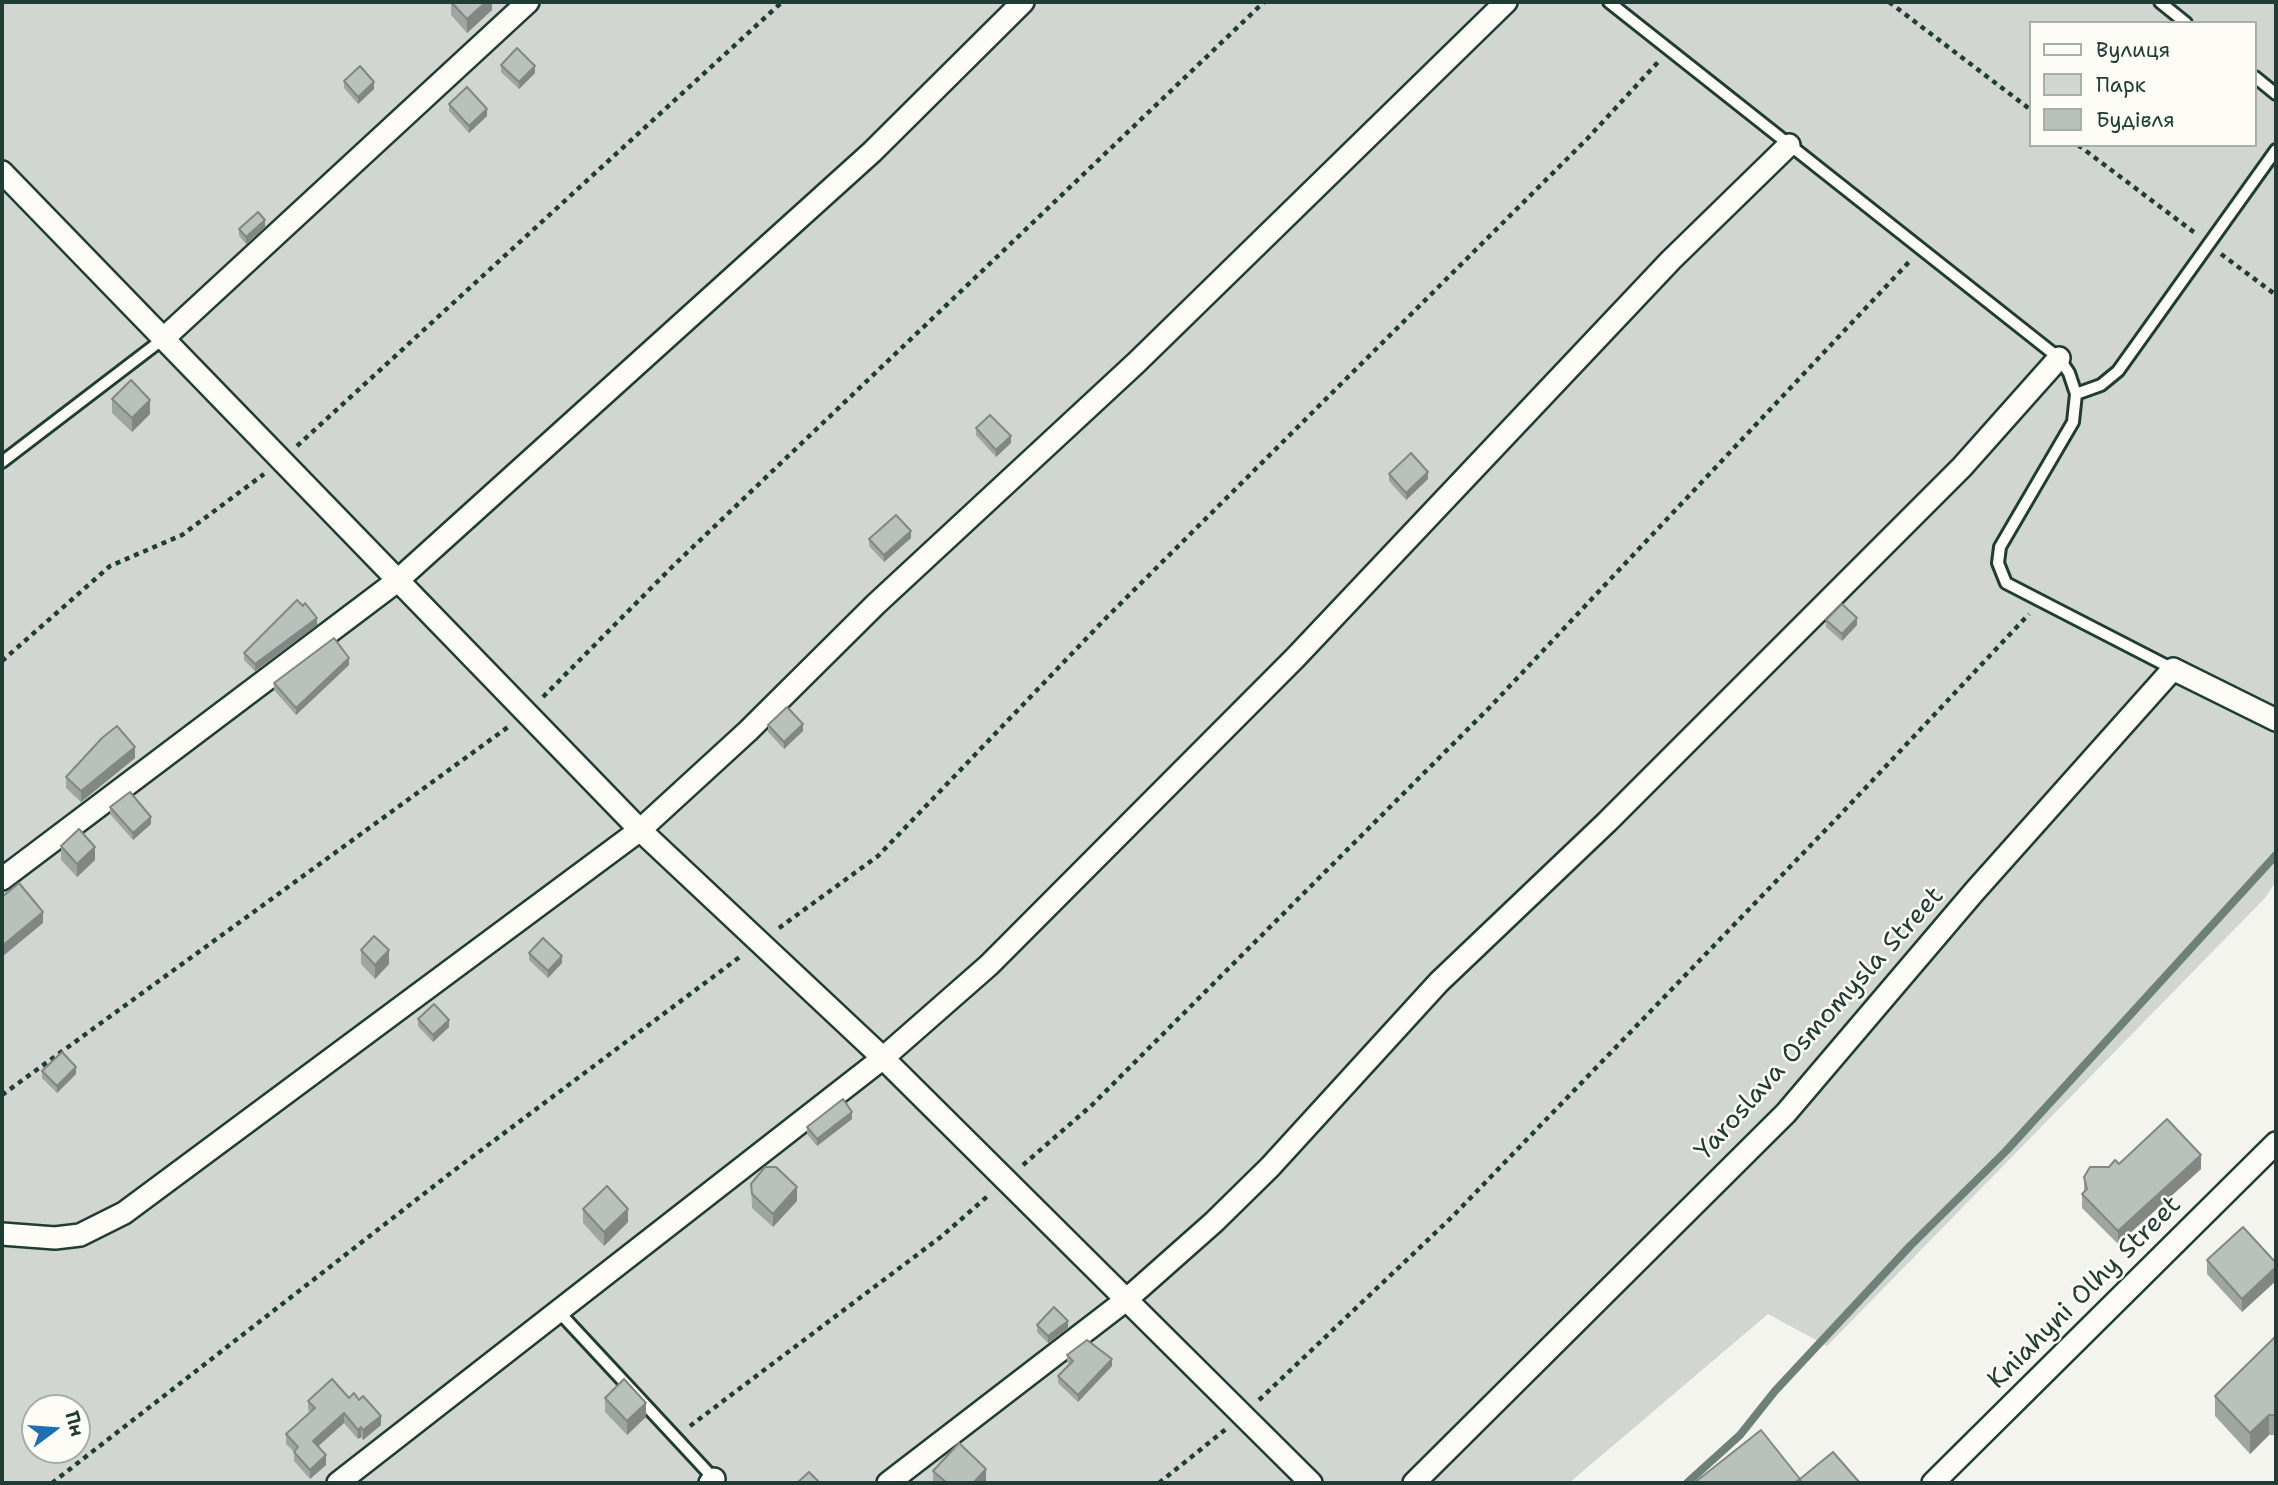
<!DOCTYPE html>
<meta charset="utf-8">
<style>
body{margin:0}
#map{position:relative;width:2278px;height:1485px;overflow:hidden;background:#f4f4ef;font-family:"Shantell Sans",sans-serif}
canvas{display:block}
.frame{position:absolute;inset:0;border:4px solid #1f3d34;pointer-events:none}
.legend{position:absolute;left:2029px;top:21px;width:228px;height:126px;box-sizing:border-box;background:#fdfcf7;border:2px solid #a4b0a9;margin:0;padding:9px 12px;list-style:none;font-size:21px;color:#1f3d34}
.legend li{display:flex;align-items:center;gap:14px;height:35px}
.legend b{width:35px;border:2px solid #a4b0a9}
.north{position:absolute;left:21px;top:1394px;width:70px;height:70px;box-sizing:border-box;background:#fdfcf7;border:2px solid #a4b0a9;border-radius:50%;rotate:74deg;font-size:19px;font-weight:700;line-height:28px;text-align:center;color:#1f3d34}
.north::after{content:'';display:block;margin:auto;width:24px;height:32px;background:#1f6fb2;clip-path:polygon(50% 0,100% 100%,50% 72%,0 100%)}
</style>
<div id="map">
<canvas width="2278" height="1485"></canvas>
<div class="frame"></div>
<ul class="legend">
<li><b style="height:9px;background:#fdfcf7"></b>Вулиця</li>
<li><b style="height:19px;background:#d1d6d1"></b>Парк</li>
<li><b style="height:19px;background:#b9c1bb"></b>Будівля</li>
</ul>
<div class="north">Пн</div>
</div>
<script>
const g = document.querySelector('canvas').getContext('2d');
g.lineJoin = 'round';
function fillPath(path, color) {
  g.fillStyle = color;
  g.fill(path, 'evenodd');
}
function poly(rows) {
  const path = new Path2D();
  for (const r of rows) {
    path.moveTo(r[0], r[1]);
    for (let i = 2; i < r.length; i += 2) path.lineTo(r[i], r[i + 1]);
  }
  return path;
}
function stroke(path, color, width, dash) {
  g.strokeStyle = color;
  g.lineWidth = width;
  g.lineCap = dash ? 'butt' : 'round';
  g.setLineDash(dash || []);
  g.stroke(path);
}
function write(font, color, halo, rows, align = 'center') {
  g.font = font + ' "Shantell Sans",sans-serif';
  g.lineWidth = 5;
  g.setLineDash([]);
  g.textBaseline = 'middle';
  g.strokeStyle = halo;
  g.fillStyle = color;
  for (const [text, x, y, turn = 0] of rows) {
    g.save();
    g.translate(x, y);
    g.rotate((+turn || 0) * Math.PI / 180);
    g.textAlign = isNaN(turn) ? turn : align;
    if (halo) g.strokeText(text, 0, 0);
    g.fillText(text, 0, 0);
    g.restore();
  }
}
const green = poly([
 [2,2,2276,2,2276,881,2266,897,1827,1346,1768,1314,1569,1483,2,1483],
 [2031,23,2255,23,2255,145,2031,145],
 [35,1408,77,1408,77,1450,35,1450]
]);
const stream = poly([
 [1687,1483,1740,1435,1775,1391,1910,1246,2006,1151,2276,855]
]);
const path = poly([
 [1889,2,2031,110],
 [2078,145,2195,233],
 [2221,254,2276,295],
 [297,446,782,2],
 [2,661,110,566,182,535,264,474],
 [543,697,673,566,1264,2],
 [779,928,878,856,1106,618,1587,139,1659,61],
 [2,1095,508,727],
 [1023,1165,1092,1105,1490,707,1909,262],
 [1259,1400,1452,1217,1839,816,2029,614],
 [690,1426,942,1236,990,1194],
 [52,1483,452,1172,741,956],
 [1159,1483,1226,1429]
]);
const lane = poly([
 [1609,2,2059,358,2069,373,2076,394,2073,422,2000,547,1998,563,2006,583,2173,669],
 [2160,2,2186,23],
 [2255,77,2276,94],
 [2076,394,2101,385,2118,371,2276,150],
 [2,462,163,339],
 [559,1312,716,1481]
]);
const street = poly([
 [2,172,640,830,883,1058,1311,1483],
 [163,339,528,2],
 [2,879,397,581,872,152,1023,2],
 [2,1234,55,1238,80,1235,124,1213,640,830,748,731,876,604,1136,363,1506,2],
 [338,1483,883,1058,989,965,1295,658,1671,260,1789,145],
 [710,1483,714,1479],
 [888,1483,1126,1300,1214,1222,1270,1167,1439,982,1607,822,1962,467,2059,358],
 [1414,1483,1786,1113,1974,892,2173,669,2276,720],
 [1933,1483,2276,1143]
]);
const wall = poly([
 [451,2,492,2,492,10,467,33,451,15],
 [501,65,535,73,519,89,501,72],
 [344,81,374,89,358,104,344,88],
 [449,104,487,116,469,133,449,111],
 [265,227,246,244,239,236,239,229],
 [112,399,150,414,132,432,112,413],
 [976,428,1011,443,996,457,976,435],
 [1389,474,1428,479,1406,500,1389,481],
 [911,538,884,562,869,546,869,539],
 [1826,620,1857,625,1842,641,1826,627],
 [317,625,255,671,244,660,244,653],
 [349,665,296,715,274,690,274,683],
 [768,725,803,731,784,749,768,732],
 [135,758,81,802,66,788,66,777],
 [110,807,151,824,133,840,110,814],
 [61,846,95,860,77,877,61,860],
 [361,950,389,964,375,979,361,964],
 [529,953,562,963,548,978,529,960],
 [418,1019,449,1027,433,1042,418,1026],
 [42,1071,76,1074,57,1093,42,1078],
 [852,1119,817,1146,807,1134,807,1127],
 [2119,1164,2201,1169,2118,1244,2082,1208,2082,1194,2084,1191,2084,1177,2109,1167],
 [751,1184,797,1201,773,1227,752,1208],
 [583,1209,628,1222,604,1246,583,1223],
 [2207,1260,2276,1263,2242,1312,2207,1274],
 [1037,1325,1068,1328,1048,1343,1037,1332],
 [2276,1336,2276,1435,2269,1435,2250,1454,2215,1416,2215,1396],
 [1067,1355,1112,1366,1078,1402,1058,1383,1058,1376,1069,1364,1067,1362],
 [349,1398,381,1425,363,1440,361,1437,358,1439,344,1423,318,1446,326,1465,310,1479,294,1461,294,1452,286,1444,286,1434,310,1412,308,1410,308,1401],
 [605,1398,646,1417,627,1435,605,1412],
 [933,1471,986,1483,933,1483]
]);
const shadedWall = poly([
 [486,2,492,2,492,10,467,33,467,19],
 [535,66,535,73,519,89,519,82],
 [374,82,374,89,358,104,358,97],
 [487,109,487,116,469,133,469,126],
 [265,220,265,227,246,244,246,237],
 [150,400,150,414,132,432,132,418],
 [1011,436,1011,443,996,457,996,450],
 [1428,472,1428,479,1406,500,1406,493],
 [911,531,911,538,884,562,884,555],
 [317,618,317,625,255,671,255,664],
 [1857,618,1857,625,1842,641,1842,634],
 [349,658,349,665,296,715,296,708],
 [803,724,803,731,784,749,784,742],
 [135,747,135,758,81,802,81,791],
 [151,817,151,824,133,840,133,833],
 [95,847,95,860,77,877,77,864],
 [43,912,43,923,2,957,2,946],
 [389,950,389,964,375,979,375,965],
 [562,956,562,963,548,978,548,971],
 [449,1020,449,1027,433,1042,433,1035],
 [76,1067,76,1074,57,1093,57,1086],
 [852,1112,852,1119,817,1146,817,1139],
 [2201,1155,2201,1169,2118,1244,2118,1231],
 [797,1187,797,1201,773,1227,773,1214],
 [628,1209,628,1222,604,1246,604,1232],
 [2276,1267,2276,1281,2242,1312,2242,1299],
 [1068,1321,1068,1328,1048,1343,1048,1336],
 [1112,1359,1112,1366,1078,1402,1078,1395],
 [646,1403,646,1417,627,1435,627,1421],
 [344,1413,344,1423,313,1451,313,1441],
 [2269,1415,2269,1435,2250,1454,2250,1433],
 [381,1416,381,1425,363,1440,363,1430],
 [361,1427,361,1437,358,1439,358,1430],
 [326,1455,326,1465,310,1479,310,1470],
 [986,1469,986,1483,973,1483]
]);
const building = poly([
 [451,2,486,2,467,19,451,2],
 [517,48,535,66,519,82,501,65,517,48],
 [360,66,374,82,358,97,344,81,360,66],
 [467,87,487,109,469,126,449,104,467,87],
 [258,212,265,220,246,237,239,229,258,212],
 [131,380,150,400,132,418,112,399,131,380],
 [990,415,1011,436,996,450,976,428,990,415],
 [1411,453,1428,472,1406,493,1389,474,1411,453],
 [896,515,911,531,884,555,869,539,896,515],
 [297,600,303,606,305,603,317,618,255,664,244,653,297,600],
 [1842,604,1857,618,1842,634,1826,620,1842,604],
 [334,638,349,658,296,708,274,683,334,638],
 [787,707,803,724,784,742,768,725,787,707],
 [117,726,135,747,81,791,66,777,102,738,117,726],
 [130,792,151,817,133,833,110,807,130,792],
 [79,829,95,847,77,864,61,846,79,829],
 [19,883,43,912,2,946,2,897,19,883],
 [374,936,389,950,375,965,361,950,374,936],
 [543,938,562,956,548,971,529,953,543,938],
 [434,1004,449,1020,433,1035,418,1019,434,1004],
 [62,1052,76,1067,57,1086,42,1071,62,1052],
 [843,1099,852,1112,817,1139,807,1127,843,1099],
 [2167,1119,2201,1155,2118,1231,2082,1194,2087,1189,2084,1177,2090,1167,2109,1167,2115,1160,2119,1164,2167,1119],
 [765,1167,776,1167,797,1187,773,1214,752,1194,751,1184,765,1167],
 [607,1186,628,1209,604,1232,583,1209,607,1186],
 [2243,1227,2276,1263,2276,1267,2242,1299,2207,1260,2243,1227],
 [1054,1307,1068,1321,1048,1336,1037,1325,1054,1307],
 [2276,1336,2276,1415,2269,1415,2250,1433,2215,1396,2276,1336],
 [1087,1340,1112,1359,1078,1395,1058,1376,1073,1361,1067,1355,1087,1340],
 [332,1379,349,1398,354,1393,359,1400,363,1396,381,1416,363,1430,361,1427,358,1430,344,1413,313,1441,326,1455,310,1470,294,1452,298,1447,286,1434,315,1408,308,1401,332,1379],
 [624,1379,646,1403,627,1421,605,1398,624,1379],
 [1761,1430,1800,1479,1794,1483,1694,1483,1761,1430],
 [959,1443,986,1469,973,1483,969,1482,966,1483,947,1483,933,1471,959,1443],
 [1833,1452,1860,1483,1801,1483,1800,1479,1833,1452],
 [809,1472,820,1483,797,1483,809,1472]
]);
const streetNames = [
 ["Yaroslava Osmomysla Street",1820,1024,-48],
 ["Kniahyni Olhy Street",2085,1293,-45]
];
fillPath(green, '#d1d6d1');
stroke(stream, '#6e8179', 8);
stroke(lane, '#1f3d34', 16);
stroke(street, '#1f3d34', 26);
stroke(path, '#1f3d34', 4.5, [5, 5]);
stroke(lane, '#fdfcf7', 10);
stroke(street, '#fdfcf7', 21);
fillPath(wall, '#9fa6a1');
fillPath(shadedWall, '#828783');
fillPath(building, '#b9c1bb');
stroke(building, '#828783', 2);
write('26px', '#1f3d34', '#fdfcf7', streetNames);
</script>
